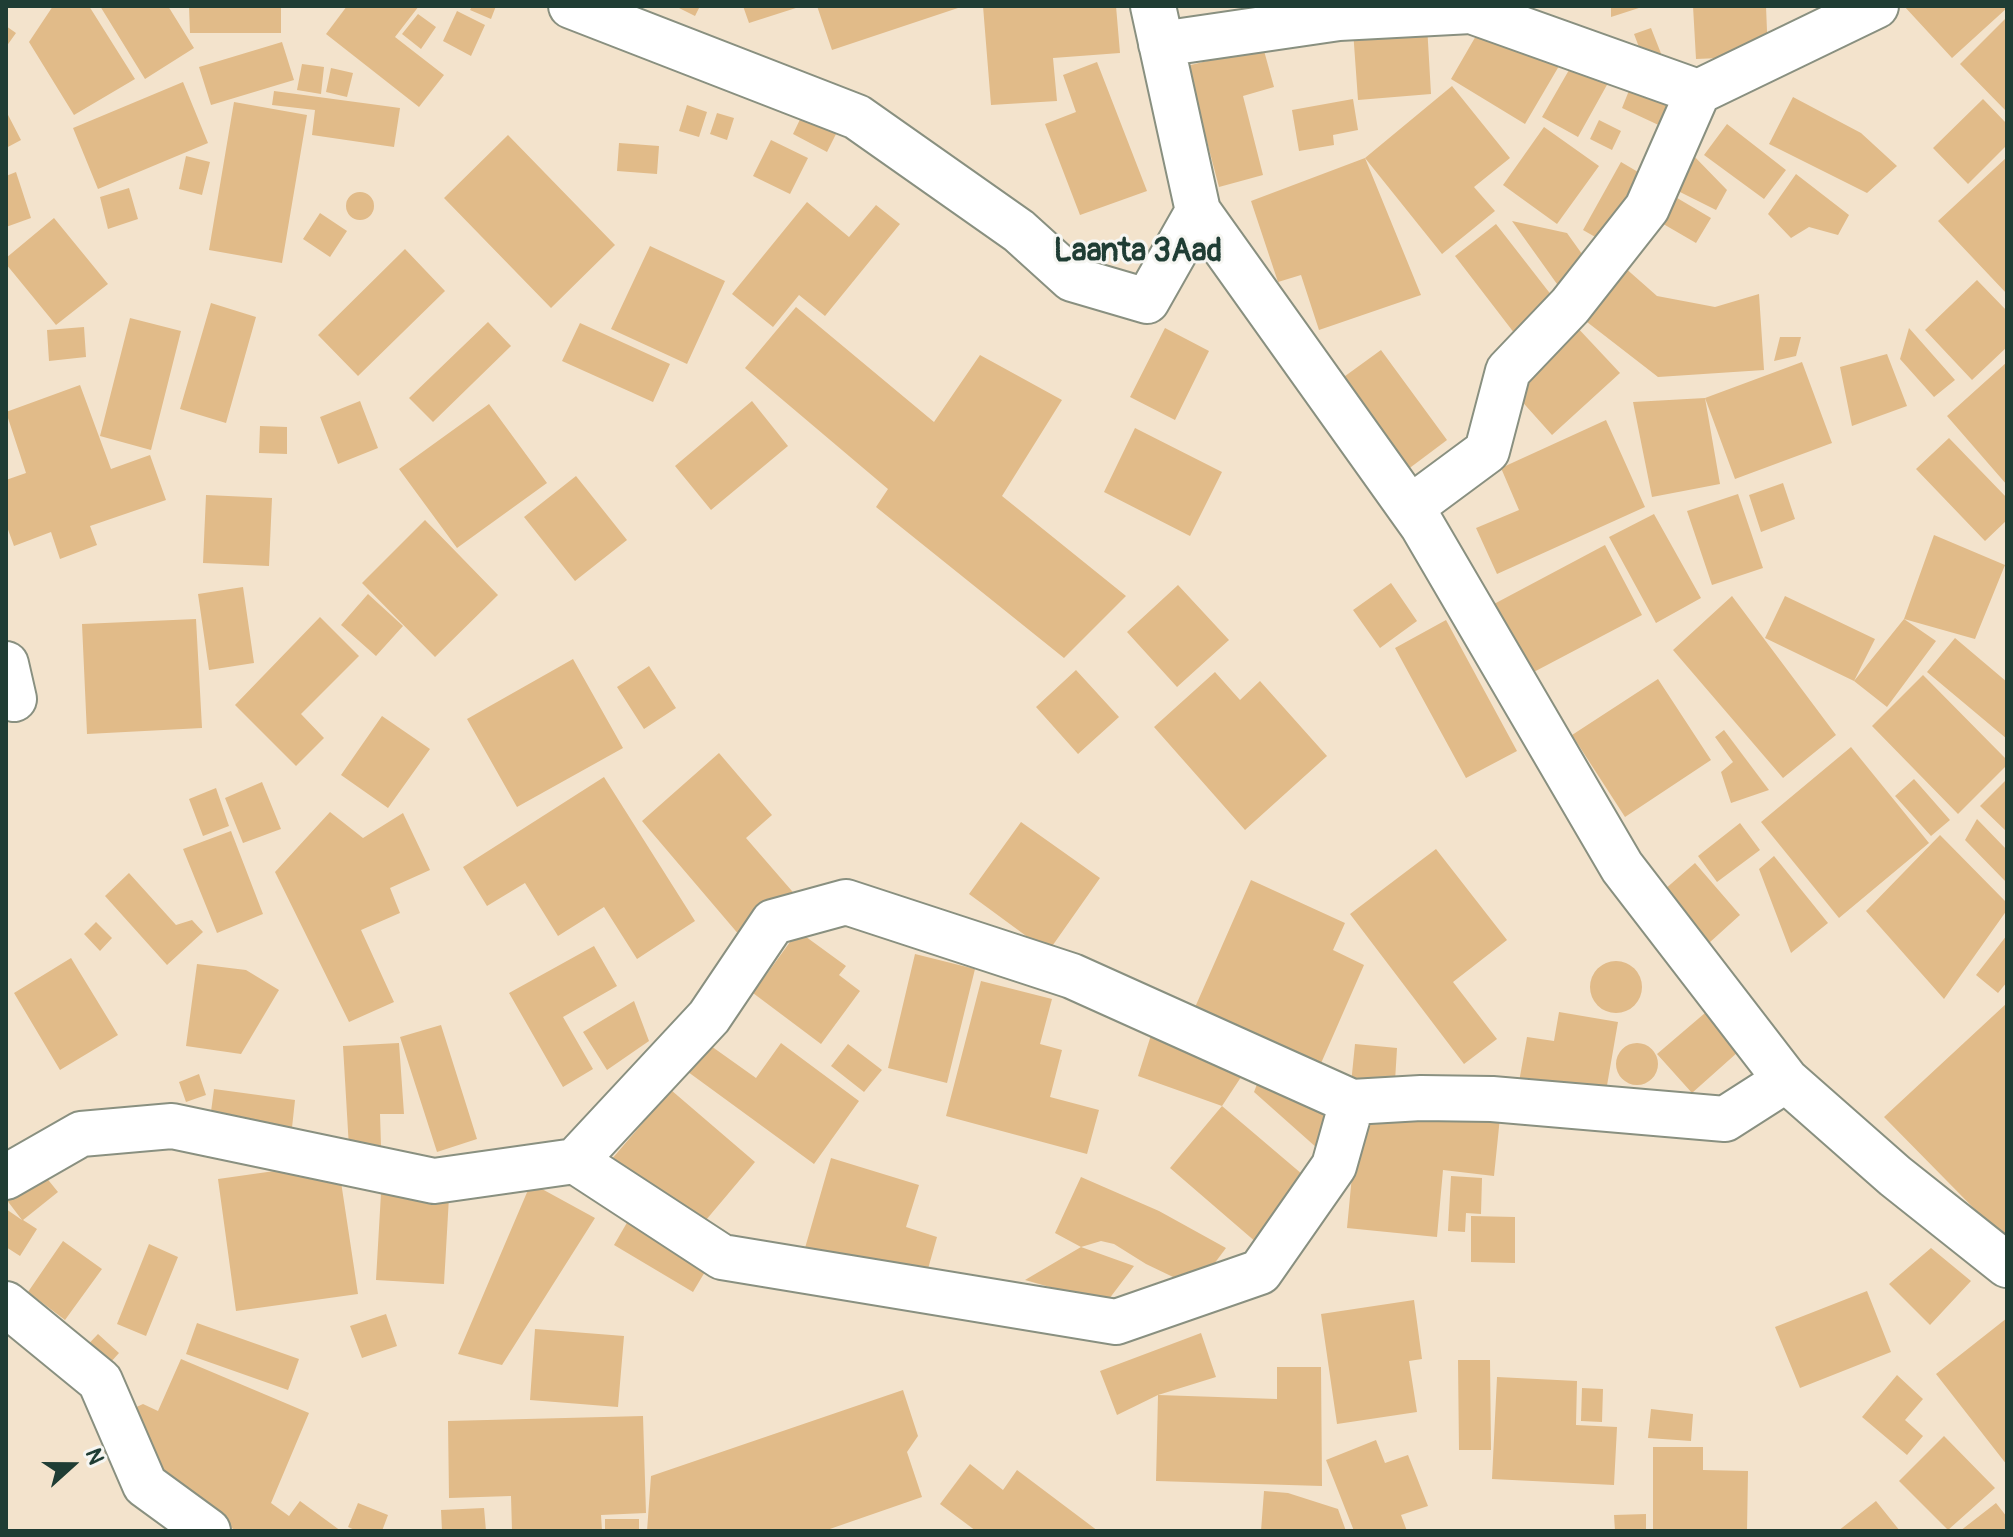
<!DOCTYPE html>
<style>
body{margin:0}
#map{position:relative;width:2013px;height:1537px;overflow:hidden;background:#f3e3cc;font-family:Pangolin,sans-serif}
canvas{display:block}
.frame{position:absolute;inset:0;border:8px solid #1f3d34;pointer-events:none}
.north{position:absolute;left:32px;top:1425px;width:80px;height:80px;-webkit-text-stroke:6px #f6f6f2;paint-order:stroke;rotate:69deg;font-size:22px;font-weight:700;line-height:32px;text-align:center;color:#1f3d34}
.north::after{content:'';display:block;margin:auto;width:28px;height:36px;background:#1f3d34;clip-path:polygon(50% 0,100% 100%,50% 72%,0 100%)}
</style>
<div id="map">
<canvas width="2013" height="1537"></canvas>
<div class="frame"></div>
<div class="north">N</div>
</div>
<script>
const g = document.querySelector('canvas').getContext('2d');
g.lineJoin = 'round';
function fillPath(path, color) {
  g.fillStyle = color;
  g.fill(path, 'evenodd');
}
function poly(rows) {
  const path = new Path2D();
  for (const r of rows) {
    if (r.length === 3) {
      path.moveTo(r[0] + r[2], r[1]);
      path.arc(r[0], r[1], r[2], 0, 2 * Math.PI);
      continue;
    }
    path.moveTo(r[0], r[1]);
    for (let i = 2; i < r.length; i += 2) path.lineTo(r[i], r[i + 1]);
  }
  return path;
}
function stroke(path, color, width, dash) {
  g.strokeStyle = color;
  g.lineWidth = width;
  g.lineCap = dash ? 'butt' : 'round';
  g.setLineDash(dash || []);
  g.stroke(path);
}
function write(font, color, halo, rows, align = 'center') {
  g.font = font + ' Pangolin,sans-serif';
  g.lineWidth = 6;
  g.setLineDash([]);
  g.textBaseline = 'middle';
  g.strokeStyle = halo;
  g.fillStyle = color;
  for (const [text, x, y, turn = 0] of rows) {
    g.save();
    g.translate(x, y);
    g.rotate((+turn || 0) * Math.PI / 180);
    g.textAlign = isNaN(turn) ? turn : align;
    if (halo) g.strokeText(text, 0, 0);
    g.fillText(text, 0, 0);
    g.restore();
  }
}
const building = poly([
 [53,6,89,6,135,79,74,115,29,42],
 [100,6,168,6,194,48,145,79],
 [189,6,281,6,281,33,190,33],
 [347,6,419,6,395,37,444,75,419,107,326,34],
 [472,6,496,6,491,19,470,10],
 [675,6,700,6,695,16],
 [743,6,799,6,799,7,749,23],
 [817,6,961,6,961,7,832,50],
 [983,6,1116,6,1120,53,1053,58,1057,101,991,105],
 [1611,6,1642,6,1642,7,1611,17],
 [1693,6,1766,6,1768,56,1696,59],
 [1904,6,2007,6,2007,8,1952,58],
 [457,11,485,25,471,56,443,41],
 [418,14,436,27,421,49,402,34],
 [2007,17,2007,112,1960,64],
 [1484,22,1559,66,1525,124,1451,79],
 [1427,25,1431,94,1358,100,1353,30],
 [6,26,16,33,6,47],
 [1651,28,1662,56,1645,63,1634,34],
 [282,42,294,80,211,105,199,67],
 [1263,47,1274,87,1243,96,1263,175,1219,187,1187,66],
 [1097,62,1147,191,1080,215,1045,124,1076,112,1063,75],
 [1573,63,1608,83,1578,137,1542,117],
 [302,64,324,67,321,94,297,90],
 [331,68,353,73,347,97,326,92],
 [183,82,208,143,98,189,73,128],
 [1452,86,1510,158,1474,187,1495,211,1442,254,1365,158,1421,295,1319,330,1301,275,1278,282,1251,201,1365,158],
 [1630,88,1675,108,1665,128,1622,108],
 [274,91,400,108,394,147,312,135,315,110,272,105],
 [1793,97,1861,133,1897,166,1867,193,1769,144],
 [1353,99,1358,130,1333,135,1334,145,1299,151,1292,110],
 [1983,99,2007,124,2007,145,1968,184,1933,148],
 [234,102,307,115,282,263,209,250],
 [687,105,707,112,699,137,679,131],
 [806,107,840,126,827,152,793,134],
 [6,111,21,140,6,148],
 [717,113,734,118,727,140,710,134],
 [1599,120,1621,131,1612,150,1590,139],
 [1727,124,1786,170,1764,199,1704,155],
 [1544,127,1599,166,1557,224,1503,185],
 [508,135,615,245,551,308,444,198],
 [771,140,808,158,790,194,753,176],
 [619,143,659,146,657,174,617,171],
 [1690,152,1727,190,1716,210,1672,188],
 [186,156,210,162,202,195,179,189],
 [2007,157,2007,294,1938,221],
 [1621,162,1650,179,1611,246,1583,230],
 [16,172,31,218,6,227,6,176],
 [1796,174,1849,215,1838,235,1809,227,1791,238,1768,214],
 [129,188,138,219,108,229,100,197],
 [360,206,14],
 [1667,192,1711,218,1696,243,1653,218],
 [807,202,849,237,876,205,900,224,825,316,799,295,773,327,732,294],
 [320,213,347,231,330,257,303,239],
 [54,218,108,284,56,325,6,264,6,258],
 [1512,221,1567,233,1587,261,1562,291],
 [1496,224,1559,305,1518,338,1455,256],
 [650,246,725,281,687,364,611,329],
 [405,249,445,291,358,376,318,335],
 [1623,266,1657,296,1715,307,1759,294,1764,370,1658,377,1578,315],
 [1977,280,2007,311,2007,347,1972,380,1925,330],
 [211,303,256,317,226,423,180,409],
 [796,307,934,422,980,355,1062,400,1002,496,1126,596,1064,658,876,507,888,489,745,368],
 [130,318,181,331,151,450,100,436],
 [488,322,511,346,433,422,409,398],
 [580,323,670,364,653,402,562,361],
 [1575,325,1620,373,1552,435,1509,387],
 [84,327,86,357,49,361,47,330],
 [1165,328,1209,351,1175,420,1130,397],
 [1909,328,1955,380,1934,397,1900,359],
 [1780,337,1801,337,1796,356,1774,361],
 [1381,350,1447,440,1407,470,1341,379],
 [1887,354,1907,406,1852,426,1840,367],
 [1802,362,1832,443,1735,479,1705,398,1720,484,1652,497,1633,402,1705,398],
 [2007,362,2007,485,1947,416],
 [80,385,111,469,150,455,166,500,90,526,97,545,60,559,51,532,14,546,6,524,6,480,26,473,6,412],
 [360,401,378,448,338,464,320,417],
 [752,401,788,446,711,510,675,466],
 [489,404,547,483,457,548,399,469],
 [1606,420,1645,507,1497,574,1476,528,1519,510,1501,468],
 [260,426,287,427,287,454,259,453],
 [1135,428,1222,472,1190,536,1104,492],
 [1949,438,2007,498,2007,520,1985,541,1916,469],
 [576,476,627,540,575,581,524,517],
 [1783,483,1795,519,1761,532,1749,495],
 [1738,494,1763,568,1712,585,1687,511],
 [206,495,272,498,269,566,203,563],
 [1654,514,1701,598,1656,623,1609,537],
 [425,520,498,595,435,657,362,583],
 [1934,535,2005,565,1975,639,1904,619],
 [1605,545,1642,615,1530,674,1494,604],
 [1391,583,1417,621,1380,648,1353,610],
 [1178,585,1229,640,1177,687,1127,632],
 [243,587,254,663,209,670,198,594],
 [368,594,403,626,376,656,341,625],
 [1732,596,1836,735,1783,778,1673,650],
 [1785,596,1875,639,1854,681,1904,619,1936,641,1887,707,1854,681,1765,638],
 [320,617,359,656,301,714,324,738,296,766,235,705],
 [196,619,202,728,87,734,82,624],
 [1446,620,1517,751,1466,778,1395,648],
 [1955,638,2007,682,2007,739,1927,672],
 [573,659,623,748,517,807,467,719],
 [649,666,676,708,644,729,617,687],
 [1076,670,1119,717,1078,754,1036,707],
 [1215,672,1240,700,1260,681,1327,756,1245,830,1154,727],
 [1923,675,2007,760,2007,765,1958,814,1872,726],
 [1658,679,1711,760,1625,817,1572,735],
 [382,716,430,749,388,808,341,775],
 [1724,730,1769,790,1731,803,1721,772,1733,762,1715,737],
 [1851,747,1929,843,1839,918,1761,822],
 [719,753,772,815,746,838,798,898,746,943,642,821],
 [604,777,695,921,637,959,604,907,558,936,525,883,487,906,463,867],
 [1914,779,1950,820,1931,836,1895,796],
 [2007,779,2007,832,1980,806],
 [262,782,281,829,243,843,225,798],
 [216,788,229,826,203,836,189,799],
 [330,812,363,838,403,813,430,870,390,888,400,913,361,930,394,1002,349,1022,275,872],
 [1977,819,2007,850,2007,883,1965,840],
 [1021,822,1100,878,1048,952,969,894],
 [1740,823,1760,850,1717,882,1698,856],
 [231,831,263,914,217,933,183,849],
 [1940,835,2007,903,2007,910,1944,999,1866,911],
 [1436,849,1507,940,1453,982,1497,1039,1464,1064,1350,914],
 [1774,856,1828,923,1791,953,1759,869],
 [1695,863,1740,915,1709,943,1664,890],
 [129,873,176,925,192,920,203,932,167,965,105,896],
 [1251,880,1345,923,1333,950,1364,965,1315,1077,1189,1021],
 [96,922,112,938,100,951,84,934],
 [798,931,846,966,839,975,860,991,821,1044,753,993],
 [2007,935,2007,982,1998,993,1976,975],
 [594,946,617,986,563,1017,593,1069,563,1087,509,993],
 [915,954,975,969,947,1083,888,1068],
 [71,958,118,1035,60,1070,14,993],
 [1616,987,26],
 [197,964,246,970,279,990,241,1054,186,1046],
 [981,981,1052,999,1040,1044,1062,1050,1050,1097,1099,1110,1087,1154,946,1116],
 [634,1001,649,1041,607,1070,583,1032],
 [2007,1003,2007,1242,1884,1117],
 [1559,1012,1618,1022,1605,1097,1519,1082,1527,1037,1554,1041],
 [1705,1013,1738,1052,1692,1093,1657,1054],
 [441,1025,477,1139,437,1152,400,1037],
 [1153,1029,1249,1065,1222,1106,1138,1076],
 [704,1041,756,1078,781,1043,859,1101,814,1164,684,1069],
 [399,1043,404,1114,380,1114,381,1146,349,1148,343,1046],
 [1637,1064,21],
 [848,1044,882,1070,864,1092,831,1066],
 [1355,1044,1397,1048,1394,1098,1350,1094],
 [199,1074,206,1095,186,1102,179,1082],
 [1261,1074,1334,1104,1317,1148,1254,1092],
 [214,1089,295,1100,291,1137,209,1127],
 [671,1090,755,1162,695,1233,611,1160],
 [1359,1102,1500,1117,1494,1176,1443,1170,1437,1237,1347,1228],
 [1222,1106,1309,1180,1257,1243,1170,1168],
 [831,1158,919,1185,906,1227,937,1237,924,1283,805,1248],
 [338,1162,358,1294,236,1311,218,1179],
 [36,1165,58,1192,23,1220,37,1229,20,1256,6,1247,6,1209,22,1220,6,1199,6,1190],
 [1451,1176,1482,1178,1481,1214,1466,1213,1465,1232,1448,1231],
 [1081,1177,1159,1211,1226,1248,1196,1288,1146,1264,1114,1244,1101,1241,1081,1247,1134,1266,1106,1303,1025,1280,1081,1247,1055,1233],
 [531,1183,595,1218,502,1365,458,1354],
 [381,1193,449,1197,444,1284,376,1280],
 [632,1214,712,1260,693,1292,614,1245],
 [1471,1216,1515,1217,1515,1263,1471,1262],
 [63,1241,102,1269,65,1320,28,1292],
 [149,1244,178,1257,146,1336,117,1324],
 [1931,1248,1971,1281,1930,1325,1889,1284],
 [1867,1291,1891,1352,1800,1388,1775,1327],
 [1414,1300,1422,1359,1409,1361,1417,1412,1337,1424,1321,1314],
 [386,1314,397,1346,362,1358,350,1326],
 [2007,1318,2007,1465,1936,1374],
 [197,1323,299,1359,288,1390,186,1354],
 [535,1329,624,1336,618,1407,530,1400],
 [1201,1333,1216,1377,1158,1395,1117,1415,1100,1371],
 [98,1334,119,1353,101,1373,80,1353],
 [181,1359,309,1413,271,1503,289,1516,300,1501,341,1531,236,1531,141,1460,121,1414,143,1404,158,1411],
 [1458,1360,1490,1360,1491,1450,1459,1450],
 [1277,1367,1321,1367,1322,1486,1156,1481,1158,1395,1277,1399],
 [1897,1375,1923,1399,1905,1420,1923,1436,1907,1455,1862,1417],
 [1497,1377,1577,1381,1576,1425,1617,1427,1614,1485,1492,1479],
 [1582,1388,1603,1389,1602,1422,1581,1421],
 [903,1390,918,1436,907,1452,922,1497,824,1531,647,1531,651,1476],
 [1651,1409,1693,1414,1691,1441,1648,1438],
 [643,1416,646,1513,601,1515,602,1531,512,1531,511,1496,449,1498,448,1421],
 [1944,1436,1995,1488,1948,1530,1899,1481],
 [1376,1440,1385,1463,1408,1455,1428,1506,1401,1515,1407,1531,1354,1531,1326,1460],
 [1653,1447,1703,1447,1703,1470,1748,1471,1747,1531,1653,1531],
 [970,1464,1003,1490,1017,1470,1098,1531,976,1531,940,1504],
 [1264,1491,1288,1493,1338,1509,1346,1531,1261,1531],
 [1876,1501,1900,1531,1838,1531],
 [358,1503,388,1515,382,1531,357,1531,348,1527],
 [1996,1503,2007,1517,2007,1531,1960,1531],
 [484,1508,486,1531,442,1531,441,1510],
 [1646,1514,1646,1531,1615,1531,1614,1515],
 [605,1519,639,1519,639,1531,605,1531]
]);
const street = poly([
 [571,6,857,117,1019,231,1072,279,1147,301,1198,211],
 [1153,6,1198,211,1422,525,1622,867,1786,1080,1895,1176,2007,1265],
 [1161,44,1339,18,1471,11,1698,92,1876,6],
 [1410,508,1487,451,1508,371,1570,306,1647,208,1698,92],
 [6,664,14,699],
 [575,1161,722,1257,1116,1322,1260,1272,1334,1166,1352,1102],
 [6,1177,81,1134,172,1126,434,1181,575,1161,709,1017,773,922,846,902,1072,976,1352,1102,1421,1098,1492,1099,1725,1119,1786,1080],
 [6,1304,100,1381,145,1485,208,1531]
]);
const districtNames = [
 ["Laanta 3Aad",1138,253]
];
fillPath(building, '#e1bb89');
stroke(street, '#899080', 48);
stroke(street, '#fff', 44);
write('bold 32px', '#1f3d34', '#f6f6f2', districtNames);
</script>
